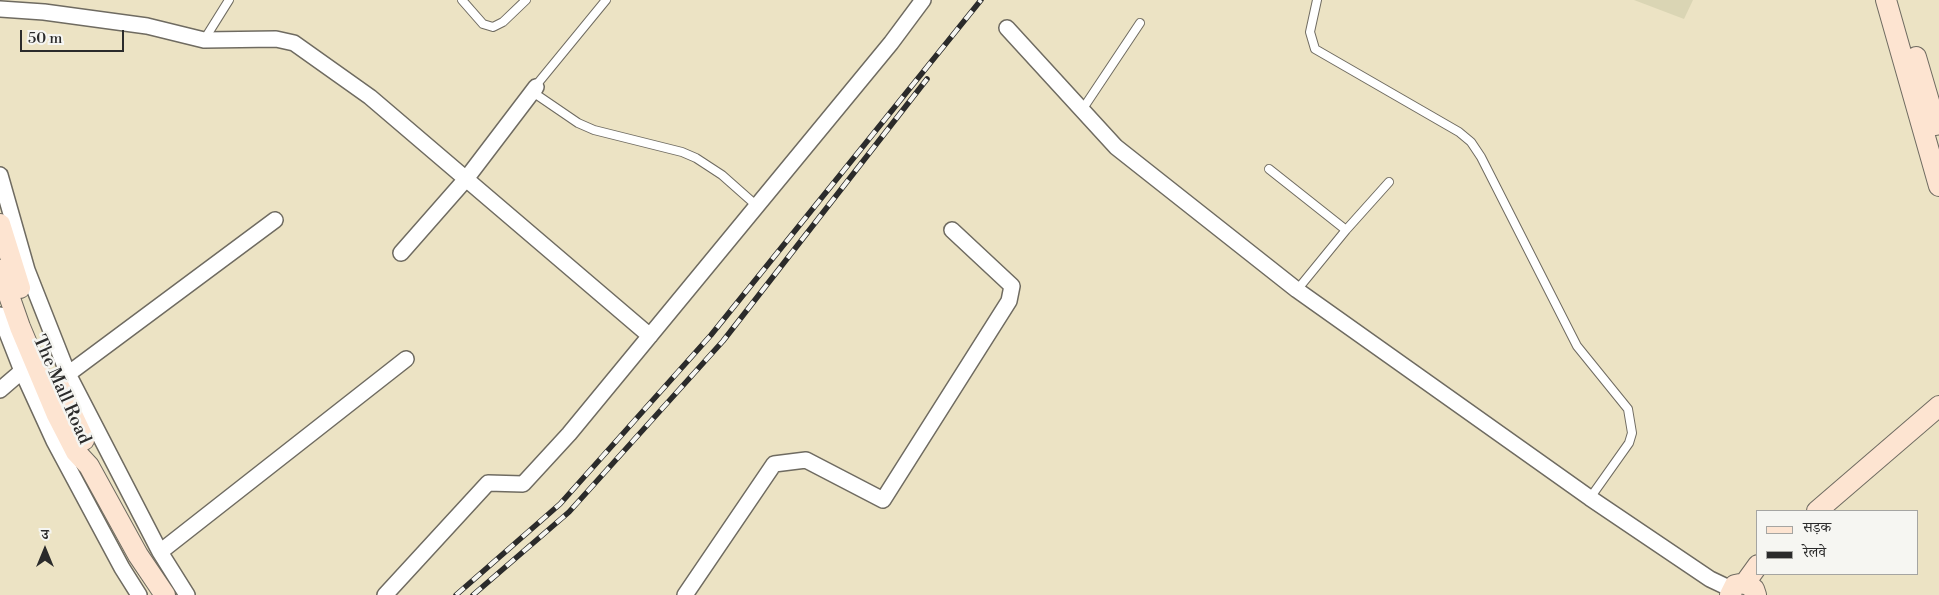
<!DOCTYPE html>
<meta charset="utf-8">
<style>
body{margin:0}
#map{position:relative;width:1939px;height:595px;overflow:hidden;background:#ece3c4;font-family:"Libre Bodoni","Noto Serif Devanagari",serif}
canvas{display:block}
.legend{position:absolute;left:1756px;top:510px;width:162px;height:65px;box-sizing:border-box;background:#f6f6f2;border:1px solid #a5a5a2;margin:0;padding:6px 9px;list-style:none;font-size:15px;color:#2b2b2b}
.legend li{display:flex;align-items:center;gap:10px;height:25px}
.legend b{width:25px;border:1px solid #a5a5a2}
.north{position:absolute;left:20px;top:525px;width:50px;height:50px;-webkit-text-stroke:4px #f6f6f2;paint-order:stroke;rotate:0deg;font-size:14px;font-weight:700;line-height:20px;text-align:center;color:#2b2b2b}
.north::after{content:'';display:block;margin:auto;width:18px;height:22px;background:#2b2b2b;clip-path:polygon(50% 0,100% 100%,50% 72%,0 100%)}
.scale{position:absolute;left:20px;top:30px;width:104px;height:22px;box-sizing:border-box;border:2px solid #2b2b2b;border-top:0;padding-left:6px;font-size:15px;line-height:18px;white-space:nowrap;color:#2b2b2b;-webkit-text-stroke:4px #f6f6f2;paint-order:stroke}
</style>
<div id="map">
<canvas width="1939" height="595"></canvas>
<ul class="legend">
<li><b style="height:6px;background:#fde4d1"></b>सड़क</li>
<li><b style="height:6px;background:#2b2b2b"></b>रेलवे</li>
</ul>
<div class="north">उ</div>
<div class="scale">50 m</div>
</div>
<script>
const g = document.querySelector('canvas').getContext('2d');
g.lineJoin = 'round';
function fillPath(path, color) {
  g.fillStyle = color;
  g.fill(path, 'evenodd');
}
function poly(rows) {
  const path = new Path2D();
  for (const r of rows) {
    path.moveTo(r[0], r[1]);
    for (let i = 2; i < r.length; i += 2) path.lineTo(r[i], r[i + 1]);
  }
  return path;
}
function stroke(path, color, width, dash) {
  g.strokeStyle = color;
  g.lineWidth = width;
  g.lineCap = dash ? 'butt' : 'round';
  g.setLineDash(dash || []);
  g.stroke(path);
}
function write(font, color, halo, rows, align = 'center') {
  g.font = font + ' "Libre Bodoni",serif';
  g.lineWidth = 5;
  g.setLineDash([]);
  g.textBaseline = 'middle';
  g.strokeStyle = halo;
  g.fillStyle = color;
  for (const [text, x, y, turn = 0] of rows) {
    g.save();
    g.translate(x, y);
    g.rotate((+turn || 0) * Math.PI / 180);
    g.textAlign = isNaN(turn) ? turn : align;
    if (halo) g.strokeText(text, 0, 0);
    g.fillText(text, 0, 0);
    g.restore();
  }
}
const built = poly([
 [1634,0,1693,0,1684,19]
]);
const lane = poly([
 [462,0,483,24,493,27,503,22,526,0],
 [606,0,538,83,537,95,578,123,594,130,682,152,696,158,722,175,757,206],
 [1317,0,1310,32,1315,49,1459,132,1471,142,1481,157,1577,346,1628,409,1632,433,1629,443,1590,498],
 [204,40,229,0],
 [1082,110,1140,23],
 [1269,169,1346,230],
 [1297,290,1346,230,1389,182]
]);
const street = poly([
 [0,9,44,12,147,26,204,40,276,39,294,43,370,97,650,336],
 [1007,28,1116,147,1297,290,1590,498,1710,579,1731,589],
 [0,175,27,270,68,374,160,552,187,595],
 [401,253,466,179,536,87],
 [0,315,22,371,54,441,122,568,139,595],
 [68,374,275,220],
 [0,390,22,371],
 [160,552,406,359],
 [385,595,488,483,523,484,569,434,891,43,923,0],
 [685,595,774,464,806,460,883,500,1009,301,1012,286,952,230]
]);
const secondary = poly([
 [1886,0,1939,186],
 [1916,57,1936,125],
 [0,224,20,288],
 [0,270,20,327,57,415,76,452,89,466,138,555,165,595],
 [57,382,84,440],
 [1817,511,1939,406],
 [1745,583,1758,565],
 [1730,595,1735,585,1745,583,1754,589,1756,595]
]);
const rail = poly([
 [456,595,560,504,711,335,981,0],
 [473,595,569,512,723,341,927,79]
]);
const streetNames = [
 ["The Mall Road",61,390,66]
];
fillPath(built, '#dad5b4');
stroke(lane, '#6f6b61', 10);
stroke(street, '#6f6b61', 18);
stroke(secondary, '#6f6b61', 22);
stroke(lane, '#fff', 8);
stroke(street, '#fff', 15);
stroke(secondary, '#fde4d1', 20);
stroke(rail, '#2b2b2b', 5.5);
stroke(rail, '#f6f6f2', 4, [11]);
write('18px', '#2b2b2b', '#f6f6f2', streetNames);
</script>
